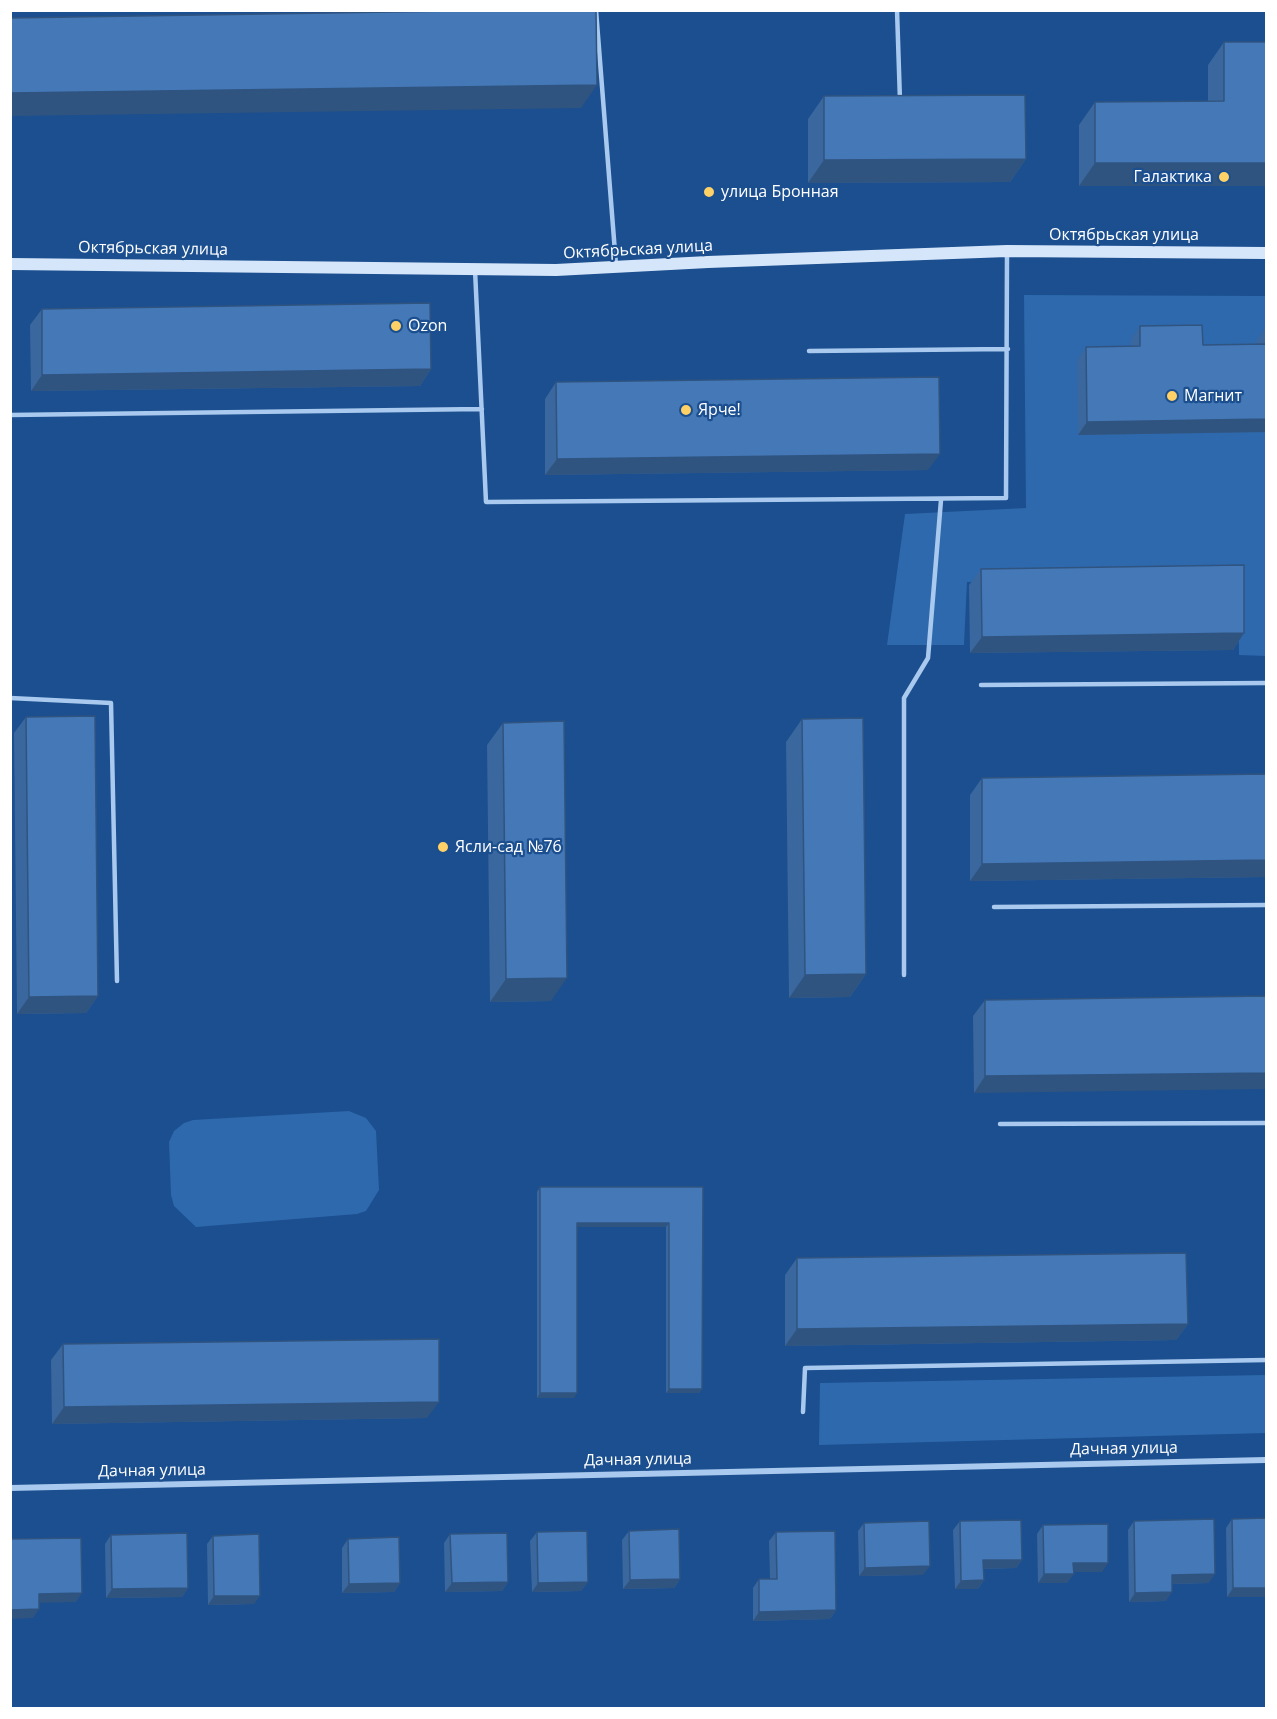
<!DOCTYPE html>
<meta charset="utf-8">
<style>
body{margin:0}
#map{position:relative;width:1277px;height:1719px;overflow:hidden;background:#1b4f8f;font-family:"Open Sans",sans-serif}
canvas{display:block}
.frame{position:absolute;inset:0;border:12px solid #fff;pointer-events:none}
</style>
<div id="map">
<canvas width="1277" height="1719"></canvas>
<div class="frame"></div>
</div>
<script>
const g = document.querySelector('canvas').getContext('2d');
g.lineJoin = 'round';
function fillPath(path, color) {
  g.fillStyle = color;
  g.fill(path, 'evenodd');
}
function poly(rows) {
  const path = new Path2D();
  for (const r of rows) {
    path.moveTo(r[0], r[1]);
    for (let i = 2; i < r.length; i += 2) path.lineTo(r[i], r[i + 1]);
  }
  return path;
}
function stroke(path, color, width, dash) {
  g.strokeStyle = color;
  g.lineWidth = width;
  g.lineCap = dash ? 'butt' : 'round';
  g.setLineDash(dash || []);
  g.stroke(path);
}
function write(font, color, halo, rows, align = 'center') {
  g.font = font + ' "Open Sans",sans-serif';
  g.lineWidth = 4.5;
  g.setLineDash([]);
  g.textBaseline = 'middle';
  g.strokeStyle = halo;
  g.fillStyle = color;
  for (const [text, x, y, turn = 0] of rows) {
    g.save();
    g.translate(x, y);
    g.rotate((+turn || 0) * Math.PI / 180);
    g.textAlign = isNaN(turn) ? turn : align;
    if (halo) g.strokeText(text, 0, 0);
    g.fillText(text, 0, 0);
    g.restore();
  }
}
const green = poly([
 [1024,295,1266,296,1266,656,1239,655,1238,578,967,582,964,645,887,645,905,514,1026,508],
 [349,1111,366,1118,376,1131,379,1190,366,1211,357,1214,196,1227,174,1206,171,1195,169,1142,174,1131,184,1123,193,1120],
 [1266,1375,1266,1433,819,1445,820,1383]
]);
const lane = poly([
 [596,10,616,265],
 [897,10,900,101],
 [475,270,486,502,1006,498,1007,254],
 [809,351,1008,349],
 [10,415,482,409],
 [981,685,1266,683],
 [10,698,111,703,117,981],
 [994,907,1266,905],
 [904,975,904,698,928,658,941,500],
 [1000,1124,1266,1123],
 [803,1412,805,1368,1266,1360]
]);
const street = poly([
 [10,1488,1266,1460]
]);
const secondary = poly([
 [10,264,556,270,708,262,1007,251,1266,253]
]);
const wall = poly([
 [1224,42,1266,186,1079,186,1079,125,1095,102,1208,101,1208,65],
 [824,96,1026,159,1010,182,808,183,808,119],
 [42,309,431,369,420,386,31,391,30,325],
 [1140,326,1203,345,1257,344,1257,340,1266,327,1266,432,1078,435,1077,360,1086,347,1131,346,1131,339],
 [556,382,928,470,545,475,545,399],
 [981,569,1244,633,1233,650,970,653,969,585],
 [26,717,98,996,86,1013,17,1014,14,733],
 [802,719,866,974,850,997,789,998,786,742],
 [503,723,551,1001,490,1002,487,745],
 [1266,774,1266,877,970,881,970,795,982,778],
 [1266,996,974,1093,973,1016,985,1000],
 [540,1187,703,1187,702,1389,699,1393,666,1393,666,1227,577,1227,574,1398,537,1398,537,1192],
 [797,1258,1188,1324,1176,1340,785,1346,785,1275],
 [63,1344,427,1418,52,1424,51,1360],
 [1266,1518,1266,1597,1227,1597,1226,1528,1232,1519],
 [960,1521,1022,1560,1016,1568,984,1569,984,1580,978,1589,955,1589,953,1530],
 [1134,1521,1209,1583,1172,1584,1166,1601,1129,1602,1128,1530],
 [864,1523,923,1575,859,1576,858,1531],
 [1043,1525,1102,1572,1074,1572,1067,1583,1038,1583,1037,1534],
 [629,1531,680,1579,674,1588,623,1589,622,1540],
 [537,1532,588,1582,581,1591,532,1592,530,1541],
 [776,1532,836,1610,830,1619,753,1621,753,1588,759,1579,770,1579,769,1541],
 [450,1534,508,1582,502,1591,445,1592,444,1543],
 [111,1535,188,1588,182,1597,106,1598,105,1544],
 [213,1536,254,1604,208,1605,207,1544],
 [348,1539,400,1583,394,1592,342,1593,342,1548]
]);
const shadedWall = poly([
 [597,85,581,108,10,116,10,93],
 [1026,159,1010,182,808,183,824,160],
 [1095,163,1266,163,1266,186,1079,186],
 [431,369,420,386,31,391,42,375],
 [1266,419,1266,432,1078,435,1087,422],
 [940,454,928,470,545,475,557,459],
 [1244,633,1233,650,970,653,982,637],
 [1266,860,1266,877,970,881,982,864],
 [866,974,850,997,789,998,805,975],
 [567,978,551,1001,490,1002,506,979],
 [98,996,86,1013,17,1014,29,997],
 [1266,1073,1266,1089,974,1093,985,1076],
 [577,1223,669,1223,666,1227,574,1227],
 [1188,1324,1176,1340,785,1346,797,1329],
 [669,1389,702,1389,699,1393,666,1393],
 [540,1393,577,1393,574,1398,537,1398],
 [439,1402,427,1418,52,1424,64,1407],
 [983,1560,1022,1560,1016,1568,977,1569],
 [1073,1563,1108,1563,1102,1572,1067,1572],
 [930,1566,923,1575,859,1576,865,1568],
 [1044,1574,1074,1574,1067,1583,1038,1583],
 [1215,1574,1209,1583,1166,1584,1172,1575],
 [680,1579,674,1588,623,1589,630,1580],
 [984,1580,978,1589,955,1589,961,1581],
 [508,1582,502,1591,445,1592,452,1583],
 [588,1582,581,1591,532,1592,538,1583],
 [400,1583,394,1592,342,1593,349,1584],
 [188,1588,182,1597,106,1598,112,1589],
 [1233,1588,1266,1588,1266,1597,1227,1597],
 [1172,1592,1166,1601,1129,1602,1135,1593],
 [82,1593,76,1602,33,1603,39,1594],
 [214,1596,260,1596,254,1604,208,1605],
 [39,1609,33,1618,10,1619,10,1610],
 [836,1610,830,1619,753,1621,759,1612]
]);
const building = poly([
 [520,10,596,10,597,85,10,93,10,18,520,10],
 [1224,42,1266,42,1266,163,1095,163,1095,102,1224,101,1224,42],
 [1025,95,1026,159,824,160,824,96,1025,95],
 [430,303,431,369,42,375,42,309,430,303],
 [1202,325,1203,345,1266,344,1266,419,1087,422,1086,347,1140,346,1140,326,1202,325],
 [939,377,940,454,557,459,556,382,939,377],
 [1244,565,1244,633,982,637,981,569,1244,565],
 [95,716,98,996,29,997,26,717,95,716],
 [863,718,866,974,805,975,802,719,863,718],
 [564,721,567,978,506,979,503,723,564,721],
 [1266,774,1266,860,982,864,982,778,1266,774],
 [1266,996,1266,1073,985,1076,985,1000,1266,996],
 [540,1187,703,1187,702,1389,669,1389,669,1223,577,1223,577,1393,540,1393,540,1187],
 [1186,1253,1188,1324,797,1329,797,1258,1186,1253],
 [439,1339,439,1402,64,1407,63,1344,439,1339],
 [1266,1518,1266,1588,1233,1588,1232,1519,1266,1518],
 [1214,1519,1215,1574,1172,1575,1172,1592,1135,1593,1134,1521,1214,1519],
 [1021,1520,1022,1560,983,1560,984,1580,961,1581,960,1521,1021,1520],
 [929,1521,930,1566,865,1568,864,1523,929,1521],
 [1108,1524,1108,1563,1073,1563,1074,1574,1044,1574,1043,1525,1108,1524],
 [679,1529,680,1579,630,1580,629,1531,679,1529],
 [587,1531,588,1582,538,1583,537,1532,587,1531],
 [835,1531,836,1610,759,1612,759,1579,777,1579,776,1532,835,1531],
 [187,1533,188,1588,112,1589,111,1535,187,1533],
 [507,1533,508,1582,452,1583,450,1534,507,1533],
 [259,1534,260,1596,214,1596,213,1536,259,1534],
 [399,1537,400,1583,349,1584,348,1539,399,1537],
 [81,1538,82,1593,39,1594,39,1609,10,1610,10,1539,81,1538]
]);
const markers = [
 [1224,177,6,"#ffd166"],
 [709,192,6,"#ffd166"],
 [396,326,6,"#ffd166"],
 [1172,396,6,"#ffd166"],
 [686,410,6,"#ffd166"],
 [443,847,6,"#ffd166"]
];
const poiNames = [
 ["Галактика",1212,177,"right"],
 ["улица Бронная",721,192],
 ["Ozon",408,326],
 ["Магнит",1184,396],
 ["Ярче!",698,410],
 ["Ясли-сад №76",455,847]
];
const streetNames = [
 ["Октябрьская улица",1124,235],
 ["Октябрьская улица",153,249,1],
 ["Октябрьская улица",638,250,-3],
 ["Дачная улица",1124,1449,-1],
 ["Дачная улица",638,1460,-1],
 ["Дачная улица",152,1471,-1]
];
fillPath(green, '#2e69ad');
stroke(lane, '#a9c9ee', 4.5);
stroke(street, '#a9c9ee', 6);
stroke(secondary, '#d6e6fa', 12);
fillPath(wall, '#3a679d');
fillPath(shadedWall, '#305480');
fillPath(building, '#4478b7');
stroke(building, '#305480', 1.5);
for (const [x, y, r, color] of markers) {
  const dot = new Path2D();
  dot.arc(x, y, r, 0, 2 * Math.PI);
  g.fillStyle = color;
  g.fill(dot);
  stroke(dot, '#1b4f8f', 2);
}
write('16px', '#fff', '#1b4f8f', poiNames, 'left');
write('16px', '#fff', '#1b4f8f', streetNames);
</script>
